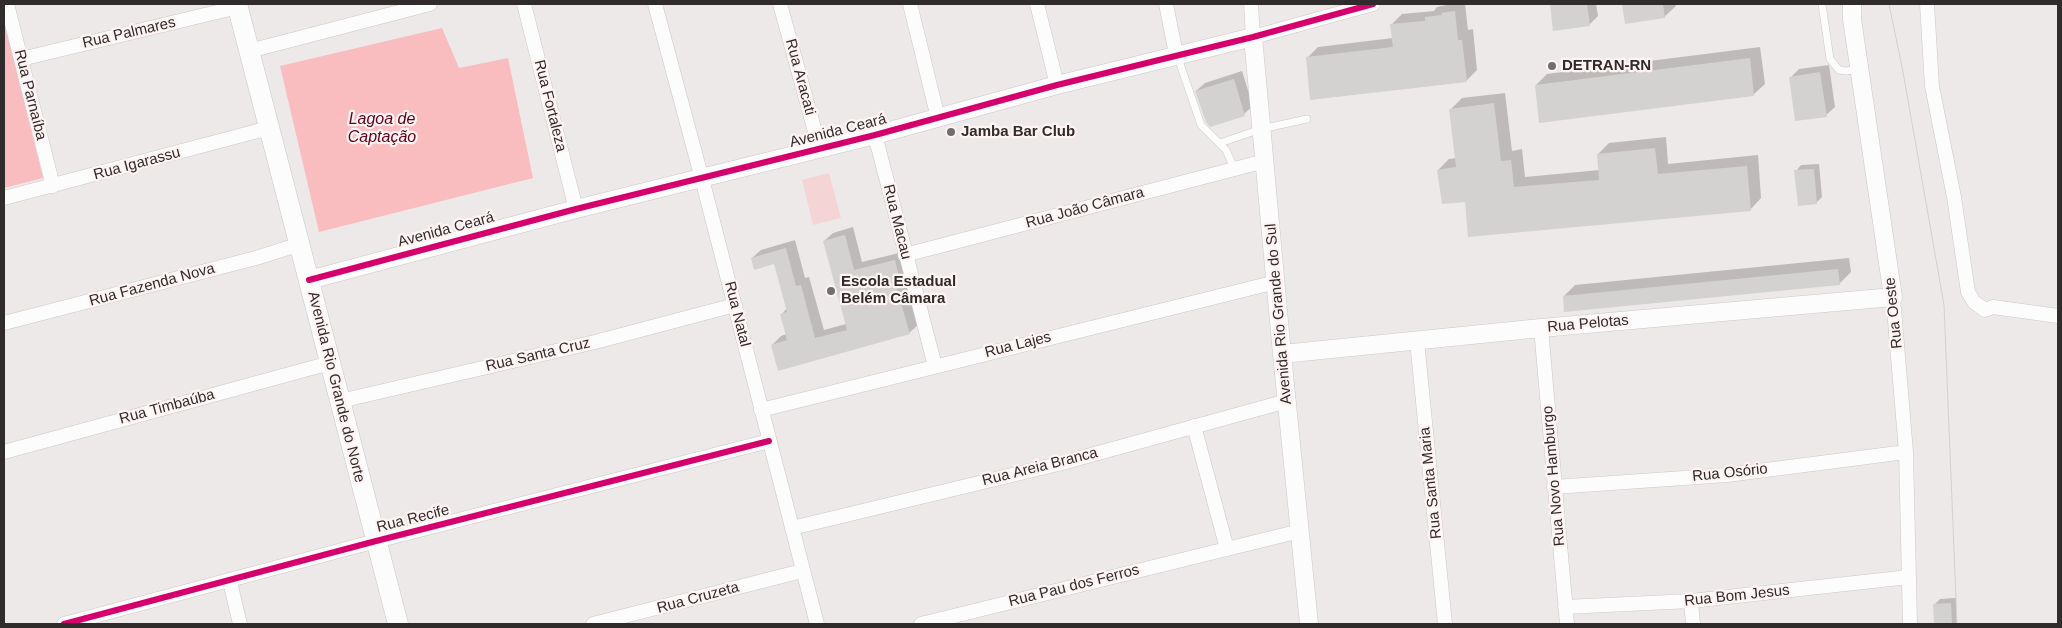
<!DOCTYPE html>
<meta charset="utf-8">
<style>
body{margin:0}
#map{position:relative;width:2062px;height:628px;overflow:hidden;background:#eee9e9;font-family:Helvetica,sans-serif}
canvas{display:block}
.frame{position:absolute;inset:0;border:5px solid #302c2c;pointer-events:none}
</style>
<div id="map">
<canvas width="2062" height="628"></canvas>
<div class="frame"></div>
</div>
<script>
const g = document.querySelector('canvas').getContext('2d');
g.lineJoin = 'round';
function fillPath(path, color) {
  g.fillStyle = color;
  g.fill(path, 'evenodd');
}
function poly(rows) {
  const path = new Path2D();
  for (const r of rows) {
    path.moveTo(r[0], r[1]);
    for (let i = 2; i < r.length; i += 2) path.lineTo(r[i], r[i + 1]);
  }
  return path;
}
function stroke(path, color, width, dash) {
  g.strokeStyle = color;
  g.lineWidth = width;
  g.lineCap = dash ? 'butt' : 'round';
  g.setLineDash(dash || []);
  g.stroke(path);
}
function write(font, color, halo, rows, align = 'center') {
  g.font = font + ' Helvetica,sans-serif';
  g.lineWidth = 4.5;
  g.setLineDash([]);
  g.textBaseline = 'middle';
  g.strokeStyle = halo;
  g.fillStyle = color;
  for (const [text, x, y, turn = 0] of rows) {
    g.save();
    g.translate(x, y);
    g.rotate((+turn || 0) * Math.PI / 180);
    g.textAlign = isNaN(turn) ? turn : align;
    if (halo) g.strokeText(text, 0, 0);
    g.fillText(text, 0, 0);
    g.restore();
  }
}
const green = poly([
 [829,173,841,218,813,225,802,180]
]);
const water = poly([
 [4,22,43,178,4,188],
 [442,28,459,68,508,58,533,178,319,232,280,66]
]);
const shadow = poly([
 [1452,4,1465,4,1468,30,1473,29,1477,70,1466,81,1307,58,1318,47,1393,38,1391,25,1402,14,1434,11,1437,7],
 [1551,4,1596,4,1598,16,1589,25,1554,29],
 [1623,4,1675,4,1676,6,1664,17,1626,22],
 [1760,47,1765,84,1753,95,1536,85,1547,74],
 [1829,65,1835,107,1826,115,1790,78,1799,69],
 [1242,71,1253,106,1244,114,1196,91,1205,83],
 [1505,93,1512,151,1522,149,1525,177,1600,170,1598,154,1609,143,1666,137,1668,164,1758,155,1761,198,1750,210,1466,201,1438,170,1449,159,1457,158,1451,109,1462,98],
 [1819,164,1822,197,1816,203,1796,171,1801,165],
 [853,227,862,262,903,252,908,272,904,276,918,325,909,333,772,345,781,336,787,334,782,314,787,308,775,263,752,258,761,250,795,240,805,278,809,277,824,330,846,324,824,241,833,233],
 [1849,258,1851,272,1839,284,1564,296,1575,285],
 [1956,598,1957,624,1936,624,1934,605,1940,599]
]);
const building = poly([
 [1550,4,1587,4,1590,26,1553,31],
 [1622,4,1663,4,1665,18,1625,24],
 [1455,11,1458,40,1462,40,1467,82,1310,100,1306,57,1393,47,1390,24,1425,21,1425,17,1442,15,1441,13],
 [1750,58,1754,96,1539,123,1535,85],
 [1820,72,1827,117,1795,121,1789,77],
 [1234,79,1245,116,1210,127,1206,122,1195,91],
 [1494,103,1501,161,1511,160,1514,187,1599,180,1597,154,1655,148,1658,174,1747,166,1751,211,1468,237,1465,202,1442,204,1437,170,1456,167,1449,109],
 [1814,169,1817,204,1798,206,1794,170],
 [845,235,854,270,895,260,900,282,895,283,910,334,778,371,771,345,787,340,780,314,787,312,774,264,754,270,751,258,786,248,796,286,801,285,815,338,847,330,823,241],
 [1838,269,1840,285,1564,312,1563,296],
 [1951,603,1952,624,1934,624,1933,604]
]);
const service = poly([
 [1822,4,1830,59,1839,70,1846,71,1860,69],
 [1177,55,1201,125,1226,150,1234,168],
 [1220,143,1261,129,1307,119]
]);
const minor = poly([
 [7,4,53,186],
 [524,4,576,209],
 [655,4,702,179,817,624],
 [780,4,820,150],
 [910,4,938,118],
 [1037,4,1057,85],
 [1166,4,1176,54],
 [1251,4,1253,37,1373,4],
 [1927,4,1932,86,1954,197,1968,292,1974,302,1985,310,1993,307,2058,316],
 [249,51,430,4],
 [21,59,238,7],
 [875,135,935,366],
 [4,198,269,128],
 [905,255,1265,161],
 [1893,297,1906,452,1910,624],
 [4,323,256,258,300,244],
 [1541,328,1567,624],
 [1417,341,1445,624],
 [340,401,595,342,735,305],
 [761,410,1276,282],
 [1194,426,1227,549],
 [4,452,330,363],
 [1554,487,1727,475,1906,452],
 [792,528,1062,463,1287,401],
 [230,582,240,624],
 [1691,601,1693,624],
 [1565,607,1691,601,1909,577],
 [64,624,376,541,769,441],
 [593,624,802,571],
 [921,624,1300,531]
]);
const tertiary = poly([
 [309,280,576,209,875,135,1057,85,1253,37,1282,354,1309,624],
 [1282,354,1541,328,1893,297,1852,19,1852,4]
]);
const secondary = poly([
 [237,4,398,624]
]);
const tram = poly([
 [1889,4,1903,72,1944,305,1957,624]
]);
const cycleway = poly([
 [309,280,576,209,875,135,1057,85,1253,37,1373,4],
 [64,624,376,541,769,441]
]);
const markers = [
 [1552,66,5,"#726e6e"],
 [951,132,5,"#726e6e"],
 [831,291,5,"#726e6e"]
];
const streetNames = [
 ["Rua Palmares",129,33,-13],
 ["Rua Aracati",800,77,75],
 ["Rua Parnaíba",30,95,76],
 ["Rua Fortaleza",550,106,76],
 ["Avenida Ceará",838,131,-14],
 ["Rua Igarassu",137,164,-15],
 ["Rua João Câmara",1085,208,-15],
 ["Rua Macau",897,222,76],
 ["Avenida Ceará",446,230,-15],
 ["Rua Fazenda Nova",152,285,-15],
 ["Rua Oeste",1894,313,-96],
 ["Rua Natal",737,314,76],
 ["Avenida Rio Grande do Sul",1279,314,-95],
 ["Rua Pelotas",1588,324,-5],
 ["Rua Lajes",1018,345,-14],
 ["Rua Santa Cruz",538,355,-13],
 ["Avenida Rio Grande do Norte",336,387,76],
 ["Rua Timbaúba",167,407,-15],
 ["Rua Areia Branca",1040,467,-14],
 ["Rua Osório",1730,473,-6],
 ["Rua Novo Hamburgo",1554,476,-95],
 ["Rua Santa Maria",1431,483,-96],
 ["Rua Recife",413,519,-14],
 ["Rua Pau dos Ferros",1074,586,-14],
 ["Rua Bom Jesus",1737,596,-6],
 ["Rua Cruzeta",698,598,-15]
];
const poiNames = [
 ["DETRAN-RN",1562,66],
 ["Jamba Bar Club",961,132],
 ["Escola Estadual",841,282],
 ["Belém Câmara",841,299]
];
const waterNames = [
 ["Lagoa de",382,120],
 ["Captação",382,138]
];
fillPath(green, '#f5d4d5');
fillPath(water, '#f9bcbf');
fillPath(shadow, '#0003');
fillPath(building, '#d4d1d1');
stroke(service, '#cbc7c7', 8);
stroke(minor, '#cbc7c7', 15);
stroke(tertiary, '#cbc7c7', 19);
stroke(secondary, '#cbc7c7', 21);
stroke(service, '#fcfcfc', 7);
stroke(minor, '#fcfcfc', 14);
stroke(tertiary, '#fcfcfc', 18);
stroke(secondary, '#fcfcfc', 20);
stroke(tram, '#d1d0d0', 1);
stroke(cycleway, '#d6006c', 6);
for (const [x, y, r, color] of markers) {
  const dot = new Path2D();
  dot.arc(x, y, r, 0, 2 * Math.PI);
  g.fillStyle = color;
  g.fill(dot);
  stroke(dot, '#fff3f3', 2);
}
write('15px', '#302c2c', '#fff3f3', streetNames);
write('bold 15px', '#302c2c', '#fff3f3', poiNames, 'left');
write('italic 16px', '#61011a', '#fff3f3', waterNames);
</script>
